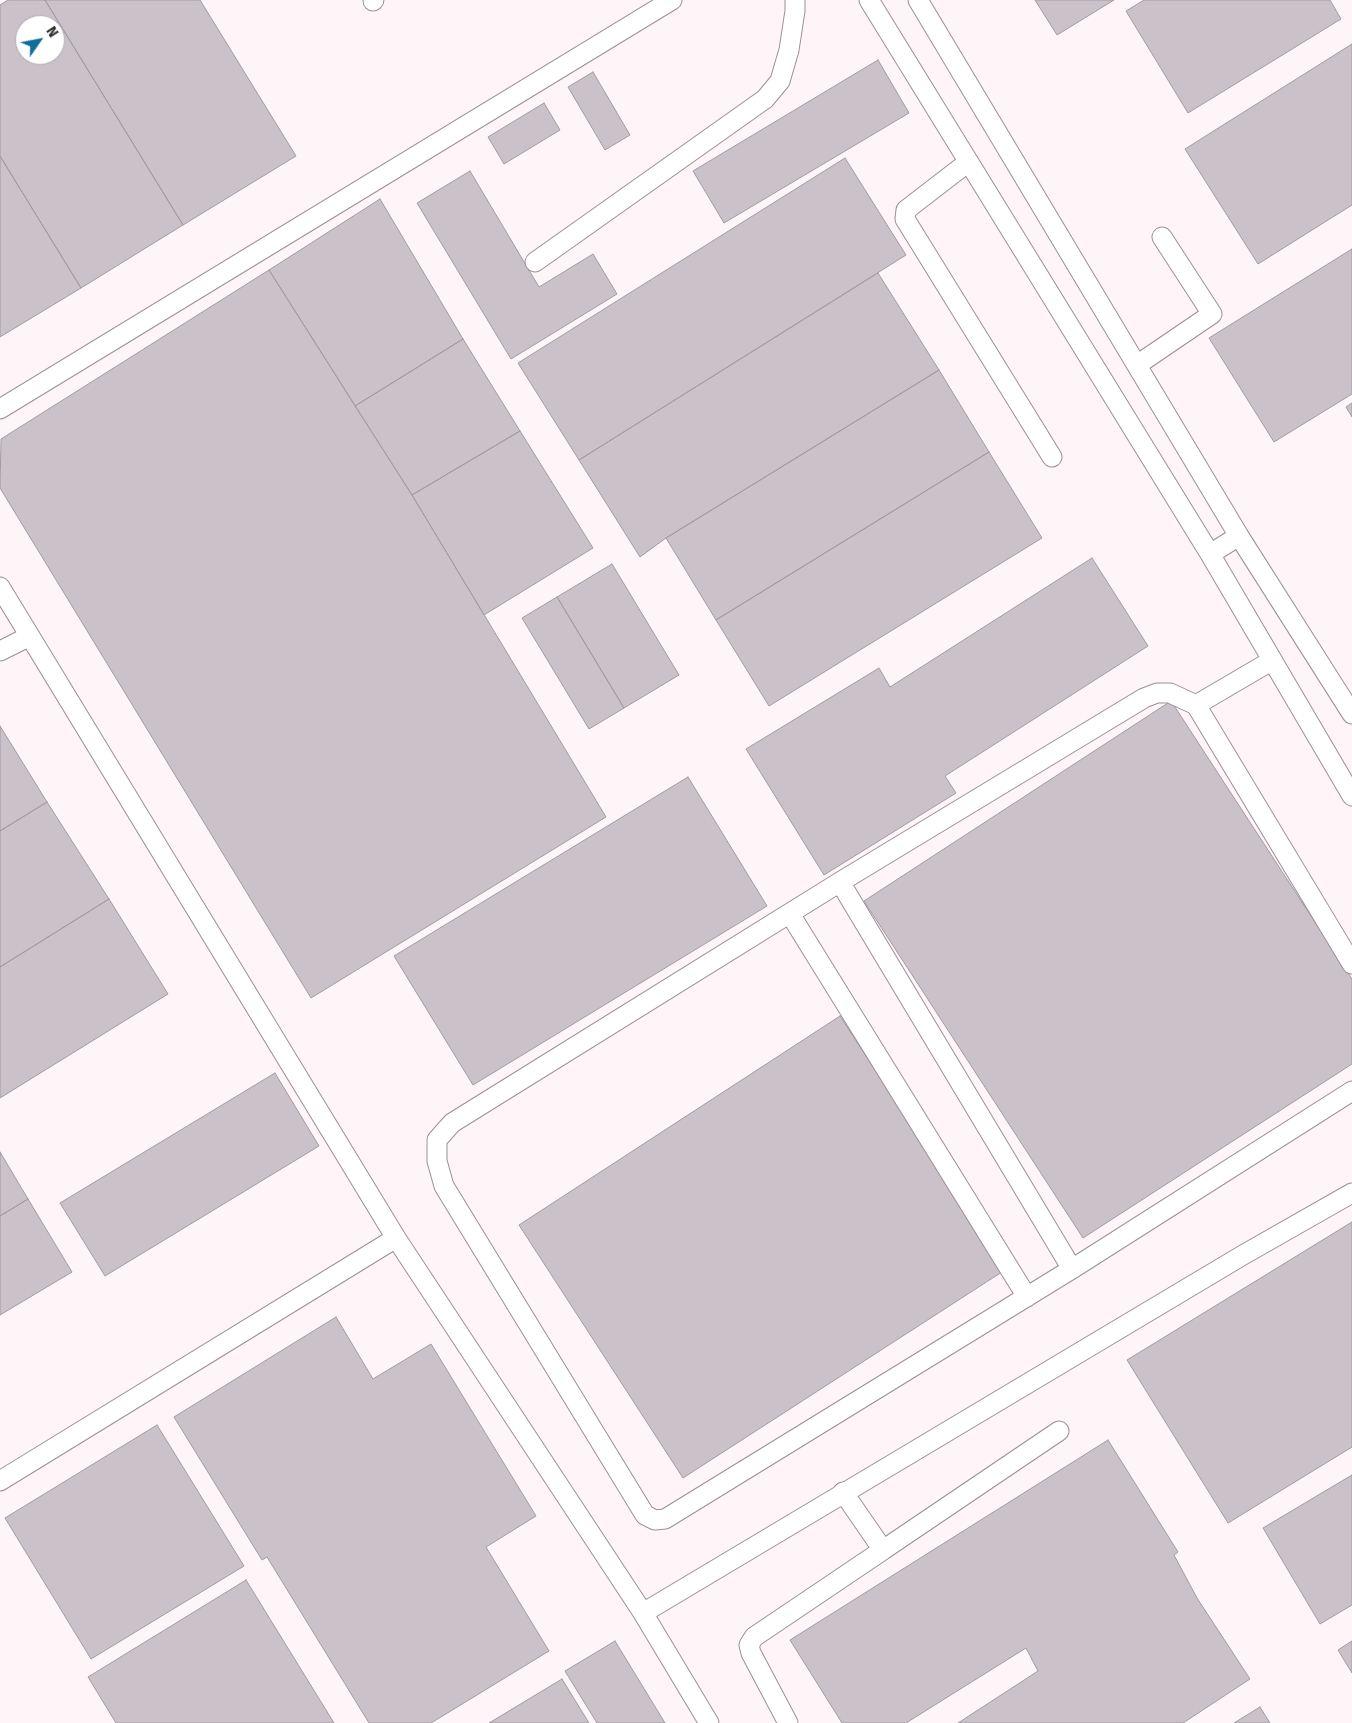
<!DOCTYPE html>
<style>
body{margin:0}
#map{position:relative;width:1352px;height:1723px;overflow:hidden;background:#fff5f8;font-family:"Fira Sans",sans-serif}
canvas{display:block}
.north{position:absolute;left:15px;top:15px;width:50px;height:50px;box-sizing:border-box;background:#fff;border:1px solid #aba9aa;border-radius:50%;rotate:57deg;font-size:14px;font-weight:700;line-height:20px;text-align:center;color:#2d292a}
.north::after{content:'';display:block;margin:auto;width:18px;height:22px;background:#136d9c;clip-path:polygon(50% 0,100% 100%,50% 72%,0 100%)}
</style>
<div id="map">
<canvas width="1352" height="1723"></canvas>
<div class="north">N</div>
</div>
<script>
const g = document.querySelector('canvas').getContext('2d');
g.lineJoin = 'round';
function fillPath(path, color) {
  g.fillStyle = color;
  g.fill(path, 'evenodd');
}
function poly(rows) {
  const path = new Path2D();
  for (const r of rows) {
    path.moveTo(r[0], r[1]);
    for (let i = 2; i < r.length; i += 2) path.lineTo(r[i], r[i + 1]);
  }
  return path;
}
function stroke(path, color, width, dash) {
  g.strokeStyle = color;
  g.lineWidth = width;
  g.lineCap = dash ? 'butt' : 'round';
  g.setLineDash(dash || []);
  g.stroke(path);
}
const building = poly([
 [8,0,45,0,183,225,81,288,0,156,0,5,8,0],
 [25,25,55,25,55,55,25,55,25,25],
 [45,0,200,0,296,156,183,225,45,0],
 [1035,0,1114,0,1057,35,1035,0],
 [1144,0,1330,0,1341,19,1188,113,1126,11,1144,0],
 [1352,44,1352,205,1258,264,1185,149,1352,44],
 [878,60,909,113,724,223,693,171,878,60],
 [593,72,630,135,605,150,568,87,593,72],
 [544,103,560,130,504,164,488,137,544,103],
 [0,156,81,288,0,337,0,156],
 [845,158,906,255,579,460,518,363,845,158],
 [470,171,539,287,593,254,617,294,511,359,417,203,470,171],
 [380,199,463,339,355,406,269,270,380,199],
 [1352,249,1352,394,1274,442,1209,338,1352,249],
 [269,270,412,495,606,817,311,998,0,488,1,439,269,270],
 [878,273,939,370,666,538,640,557,579,460,878,273],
 [463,339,520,431,412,495,355,406,463,339],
 [939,370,989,452,716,620,666,538,939,370],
 [1352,403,1352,417,1346,407,1352,403],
 [520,431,593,548,484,615,412,495,520,431],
 [989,452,1042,538,769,706,716,620,989,452],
 [1092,558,1148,646,945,776,956,793,824,875,746,749,879,668,890,687,1092,558],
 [612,564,679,675,624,708,557,597,612,564],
 [557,597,624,708,589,729,522,618,557,597],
 [1171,701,1352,979,1352,1064,1083,1238,864,901,1171,701],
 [0,726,47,802,0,831,0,726],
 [688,777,767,906,473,1085,394,956,688,777],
 [47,802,109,899,0,967,0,831,47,802],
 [109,899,168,994,0,1098,0,967,109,899],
 [840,1016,1005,1270,683,1478,519,1225,840,1016],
 [275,1073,319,1146,105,1276,60,1203,275,1073],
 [0,1152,28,1199,0,1216,0,1152],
 [28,1199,72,1272,0,1315,0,1216,28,1199],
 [1352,1222,1352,1447,1228,1523,1127,1360,1352,1222],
 [336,1317,373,1379,431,1344,536,1516,486,1547,549,1651,431,1723,369,1723,267,1557,262,1560,174,1417,336,1317],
 [157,1425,244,1566,91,1659,5,1518,157,1425],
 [1108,1440,1178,1552,1174,1555,1197,1598,1250,1679,1183,1723,958,1723,1038,1671,1026,1648,906,1723,842,1723,790,1640,1108,1440],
 [1352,1475,1352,1605,1320,1624,1263,1528,1352,1475],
 [246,1580,334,1723,116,1723,88,1677,246,1580],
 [615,1641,665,1723,597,1723,565,1671,615,1641],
 [1352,1641,1352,1673,1338,1650,1352,1641],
 [562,1679,589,1723,489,1723,562,1679],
 [1260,1707,1270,1723,1234,1723,1260,1707]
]);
const service = poly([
 [869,0,1210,554,1352,796],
 [918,0,1239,536,1352,714],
 [373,1,374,0],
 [967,163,906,210,905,219,1052,457],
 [535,262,765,99,780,81,789,50,795,11,795,0],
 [1137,365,1212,314,1162,237],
 [0,409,672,0],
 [1210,554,1239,536],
 [0,587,396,1238,643,1613,709,1723],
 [0,651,30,636],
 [1271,661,1196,705,1170,693,1157,693,1144,698,840,882,452,1123,437,1140,437,1161,444,1186,645,1515,655,1520,665,1519,1072,1269,1352,1091],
 [1196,705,1352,964],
 [840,882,1072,1269],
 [790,914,1027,1297],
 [0,1481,396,1238],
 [843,1492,883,1550,1059,1431],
 [643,1613,1243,1255,1352,1193],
 [788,1723,751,1653,749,1645,754,1637,883,1550]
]);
fillPath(building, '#cbc1c9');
stroke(building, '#a39aa2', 1);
stroke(service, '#9b8f94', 21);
stroke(service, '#fff', 19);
</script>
